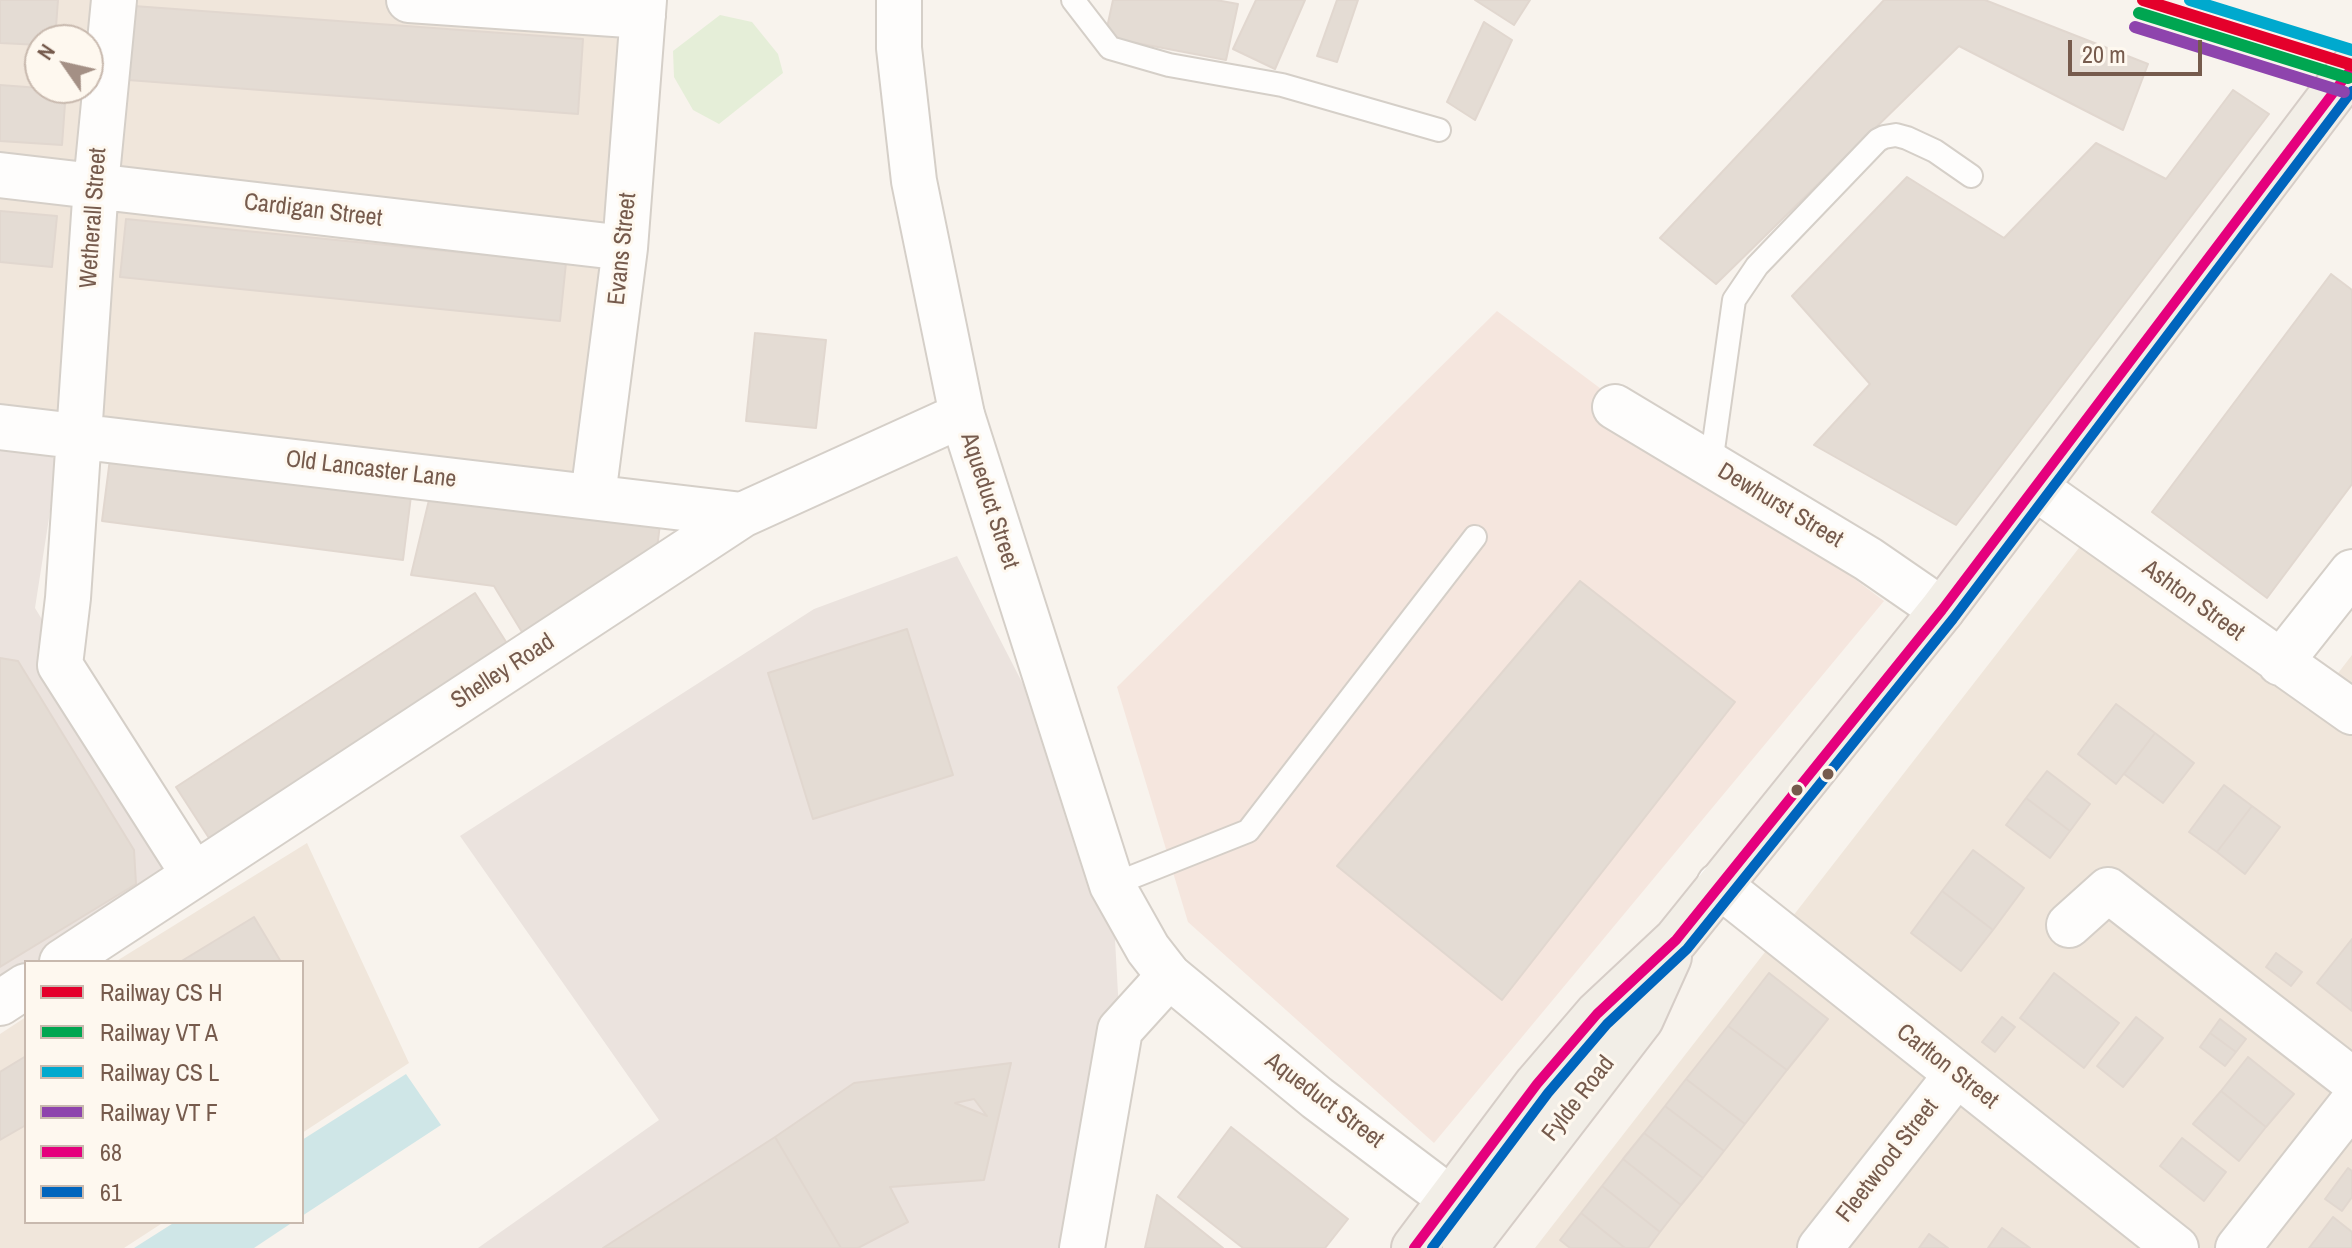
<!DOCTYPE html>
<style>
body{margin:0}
#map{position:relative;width:2352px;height:1248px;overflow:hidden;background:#f8f3ed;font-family:"Archivo Narrow",sans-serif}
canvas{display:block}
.legend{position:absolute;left:24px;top:960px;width:280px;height:264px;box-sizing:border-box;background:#fef8ef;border:2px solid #c8b9ae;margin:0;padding:10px 14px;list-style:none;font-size:24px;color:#765b4d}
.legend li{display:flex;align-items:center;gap:16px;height:40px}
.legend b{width:40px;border:2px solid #c8b9ae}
.north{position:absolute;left:24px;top:24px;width:80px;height:80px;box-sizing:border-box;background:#fef8ef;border:2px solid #c8b9ae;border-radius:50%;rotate:304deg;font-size:22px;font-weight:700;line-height:32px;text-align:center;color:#765b4d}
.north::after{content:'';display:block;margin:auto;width:28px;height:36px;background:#a49085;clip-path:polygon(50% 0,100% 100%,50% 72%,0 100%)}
.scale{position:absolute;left:2068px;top:40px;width:134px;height:36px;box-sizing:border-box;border:4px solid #765b4d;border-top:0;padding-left:10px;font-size:24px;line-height:28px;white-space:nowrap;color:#765b4d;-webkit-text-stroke:6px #fef8ef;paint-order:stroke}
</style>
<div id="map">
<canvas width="2352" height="1248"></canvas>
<ul class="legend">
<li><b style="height:10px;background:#e4002b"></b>Railway CS H</li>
<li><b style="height:10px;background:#00a651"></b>Railway VT A</li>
<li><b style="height:10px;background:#00a9ce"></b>Railway CS L</li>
<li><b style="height:10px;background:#8e44ad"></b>Railway VT F</li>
<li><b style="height:10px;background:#e5007d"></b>68</li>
<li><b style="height:10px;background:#0065bd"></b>61</li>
</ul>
<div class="north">N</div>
<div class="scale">20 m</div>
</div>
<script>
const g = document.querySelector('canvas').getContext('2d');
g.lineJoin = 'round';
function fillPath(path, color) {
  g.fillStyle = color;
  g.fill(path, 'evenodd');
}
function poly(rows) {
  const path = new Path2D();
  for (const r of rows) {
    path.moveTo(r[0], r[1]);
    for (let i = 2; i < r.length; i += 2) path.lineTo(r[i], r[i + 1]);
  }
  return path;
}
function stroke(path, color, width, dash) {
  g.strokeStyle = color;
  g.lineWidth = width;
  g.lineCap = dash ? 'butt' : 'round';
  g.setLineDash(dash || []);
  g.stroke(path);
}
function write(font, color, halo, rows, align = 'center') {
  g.font = font + ' "Archivo Narrow",sans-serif';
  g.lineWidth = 6;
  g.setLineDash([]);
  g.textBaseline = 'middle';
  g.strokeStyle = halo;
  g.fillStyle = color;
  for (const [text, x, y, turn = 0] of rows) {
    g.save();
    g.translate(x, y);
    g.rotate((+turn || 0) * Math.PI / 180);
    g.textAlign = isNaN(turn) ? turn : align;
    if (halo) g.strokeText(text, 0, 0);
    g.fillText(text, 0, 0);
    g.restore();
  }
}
const residential = poly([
 [0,0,637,0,587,480,0,417],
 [40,40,88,40,88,88,40,88],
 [2082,544,2309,711,2352,655,2352,1248,1535,1248],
 [307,843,409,1063,302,1133,302,962,115,962],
 [26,1017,26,1222,164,1222,124,1248,0,1248,0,1034]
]);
const commercial = poly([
 [1497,311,1884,601,1434,1143,1188,922,1117,687]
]);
const industrial = poly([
 [0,441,24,443,58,460,35,608,190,863,37,962,26,962,26,969,0,986],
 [957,556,1095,824,1112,885,1120,1030,1082,1248,478,1248,659,1120,460,836,814,609]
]);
const green = poly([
 [720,15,752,22,778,54,783,73,719,124,693,110,674,77,673,51]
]);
const water = poly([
 [406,1074,441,1125,302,1216,302,1140],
 [175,1222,293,1222,254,1248,134,1248]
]);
const building = poly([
 [0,0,58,0,55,40,40,40,40,45,0,43,0,0],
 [1113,0,1216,0,1238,4,1226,60,1105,37,1113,0],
 [1256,0,1305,0,1275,69,1233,49,1256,0],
 [1337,0,1358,0,1337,62,1317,56,1337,0],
 [1475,0,1530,0,1514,25,1475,0],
 [1884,0,1985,0,2148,64,2123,130,1959,46,1716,284,1660,238,1884,0],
 [134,6,583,39,578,114,128,80,134,6],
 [1484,22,1512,40,1475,120,1447,102,1484,22],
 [0,85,66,90,62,145,0,141,0,85],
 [2233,90,2269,114,1956,525,1814,445,1870,384,1792,296,1907,177,2004,238,2096,143,2166,179,2233,90],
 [0,211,57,216,52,267,0,262,0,211],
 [126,219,566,263,560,321,120,277,126,219],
 [2331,274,2352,290,2352,484,2267,598,2152,512,2331,274],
 [755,333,826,340,816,428,746,421,755,333],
 [110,459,411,496,403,560,102,521,110,459],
 [429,500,660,524,657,549,525,637,494,586,411,575,429,500],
 [1580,581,1735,702,1502,1000,1337,866,1580,581],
 [475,593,508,645,209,838,176,787,475,593],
 [907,629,953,775,813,819,768,673,907,629],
 [0,658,18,661,134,850,136,884,0,967,0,658],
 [2116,704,2155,733,2116,784,2078,754,2116,704],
 [2155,733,2194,763,2163,803,2124,774,2155,733],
 [2047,771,2090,804,2070,831,2026,798,2047,771],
 [2224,785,2252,806,2217,852,2189,832,2224,785],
 [2026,798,2070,831,2050,858,2006,825,2026,798],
 [2252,806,2280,827,2245,874,2217,852,2252,806],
 [1973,850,2024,888,1993,930,1942,891,1973,850],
 [1942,891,1993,930,1961,971,1911,933,1942,891],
 [254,917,281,962,180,962,254,917],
 [2352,939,2352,1011,2317,983,2352,939],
 [2276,953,2302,972,2291,986,2266,967,2276,953],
 [1769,973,1828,1019,1787,1070,1728,1026,1769,973],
 [2054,973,2119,1023,2084,1068,2020,1018,2054,973],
 [2002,1017,2015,1027,1995,1052,1982,1042,2002,1017],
 [2136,1017,2163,1038,2123,1087,2097,1066,2136,1017],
 [2220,1019,2246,1039,2236,1052,2210,1033,2220,1019],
 [1728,1026,1787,1070,1745,1124,1686,1079,1728,1026],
 [2210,1033,2236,1052,2225,1066,2200,1047,2210,1033],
 [26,1056,26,1125,0,1140,0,1072,26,1056],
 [2248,1057,2294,1094,2266,1127,2221,1091,2248,1057],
 [1011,1063,984,1180,890,1187,908,1222,858,1248,841,1248,775,1137,854,1083,1011,1063],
 [1686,1079,1745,1124,1724,1151,1665,1106,1686,1079],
 [2221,1091,2266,1127,2239,1161,2193,1124,2221,1091],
 [974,1099,987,1116,955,1103,974,1099],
 [1665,1106,1724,1151,1703,1178,1644,1133,1665,1106],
 [1231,1127,1348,1219,1325,1248,1243,1248,1178,1197,1231,1127],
 [1644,1133,1703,1178,1681,1205,1623,1159,1644,1133],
 [775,1137,841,1248,603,1248,775,1137],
 [2182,1138,2226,1172,2204,1201,2160,1166,2182,1138],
 [1623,1159,1681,1205,1660,1232,1602,1186,1623,1159],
 [2348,1168,2352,1171,2352,1197,2342,1211,2325,1199,2348,1168],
 [1602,1186,1660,1232,1648,1248,1625,1248,1581,1213,1602,1186],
 [1157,1195,1223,1248,1145,1248,1157,1195],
 [1581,1213,1625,1248,1570,1248,1560,1240,1581,1213],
 [2333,1217,2352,1232,2352,1248,2309,1248,2333,1217],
 [2002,1228,2030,1248,1988,1248,2002,1228],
 [1929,1234,1948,1248,1919,1248,1929,1234]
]);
const lane = poly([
 [1073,0,1110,48,1169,65,1282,85,1439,130],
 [1711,464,1734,300,1757,266,1878,140,1884,137,1896,135,1907,138,1935,151,1971,176],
 [1112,885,1248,831,1475,537]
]);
const street = poly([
 [114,0,96,185,68,598,60,665,194,875],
 [409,0,643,16],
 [0,175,625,248],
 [1615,407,1868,559,1942,610],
 [0,427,742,515],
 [2036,488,2352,712],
 [593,496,625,248,644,0],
 [2280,663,2352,572],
 [1719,885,2176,1248],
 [2069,925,2108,890,2352,1080],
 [62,962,742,515,962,415],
 [0,1003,26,986],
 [1082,1248,1120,1030,1169,976],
 [1820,1248,1957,1074],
 [2238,1248,2352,1103]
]);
const secondary = poly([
 [899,0,899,48,914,181,962,415,1112,885,1148,949,1169,976,1317,1098,1480,1221]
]);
const primary = poly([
 [1414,1248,1537,1084,1597,1014,1676,940,1942,610,2352,68],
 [1465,1248,1641,1019,1669,957]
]);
const bus1 = poly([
 [1414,1248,1537,1084,1597,1014,1676,940,1942,610,2352,68]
]);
const bus2 = poly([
 [1432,1248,1548,1093,1607,1024,1687,949,1953,619,2352,91]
]);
const rail1 = poly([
 [2143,0,2352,65]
]);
const rail2 = poly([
 [2139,13,2348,78]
]);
const rail3 = poly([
 [2190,0,2352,50]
]);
const rail4 = poly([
 [2135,27,2344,92]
]);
const markers = [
 [1828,774,7,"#765b4d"],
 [1797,790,7,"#765b4d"]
];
const streetNames = [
 ["Cardigan Street",313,211,7],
 ["Wetherall Street",94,218,-86],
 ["Evans Street",623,249,-84],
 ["Old Lancaster Lane",371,470,7],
 ["Aqueduct Street",989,501,72],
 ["Dewhurst Street",1780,506,31],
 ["Ashton Street",2193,601,36],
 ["Shelley Road",503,672,-33],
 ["Carlton Street",1947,1067,38],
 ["Fylde Road",1579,1099,-52],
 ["Aqueduct Street",1324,1101,37],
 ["Fleetwood Street",1888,1161,-52]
];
fillPath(residential, '#f0e6db');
fillPath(commercial, '#f5e6de');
fillPath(industrial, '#ebe3de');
fillPath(green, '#e5eed8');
fillPath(water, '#cfe6e7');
fillPath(building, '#e4dcd4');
stroke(building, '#e1d7cf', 2);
stroke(lane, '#d5cfc8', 26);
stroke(street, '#d5cfc8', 48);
stroke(secondary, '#d5cfc8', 48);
stroke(primary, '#d6cdc7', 48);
stroke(lane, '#fefdfc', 22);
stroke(street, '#fefdfc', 44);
stroke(secondary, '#fefdfc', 44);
stroke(primary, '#f2eee7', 44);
stroke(bus1, '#e5007d', 10);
stroke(bus2, '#0065bd', 10);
stroke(rail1, '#e4002b', 12);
stroke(rail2, '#00a651', 12);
stroke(rail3, '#00a9ce', 12);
stroke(rail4, '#8e44ad', 12);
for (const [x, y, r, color] of markers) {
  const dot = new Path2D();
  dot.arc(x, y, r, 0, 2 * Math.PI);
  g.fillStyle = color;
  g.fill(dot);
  stroke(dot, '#fef8ef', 3);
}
write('24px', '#765b4d', '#fef8ef', streetNames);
</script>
